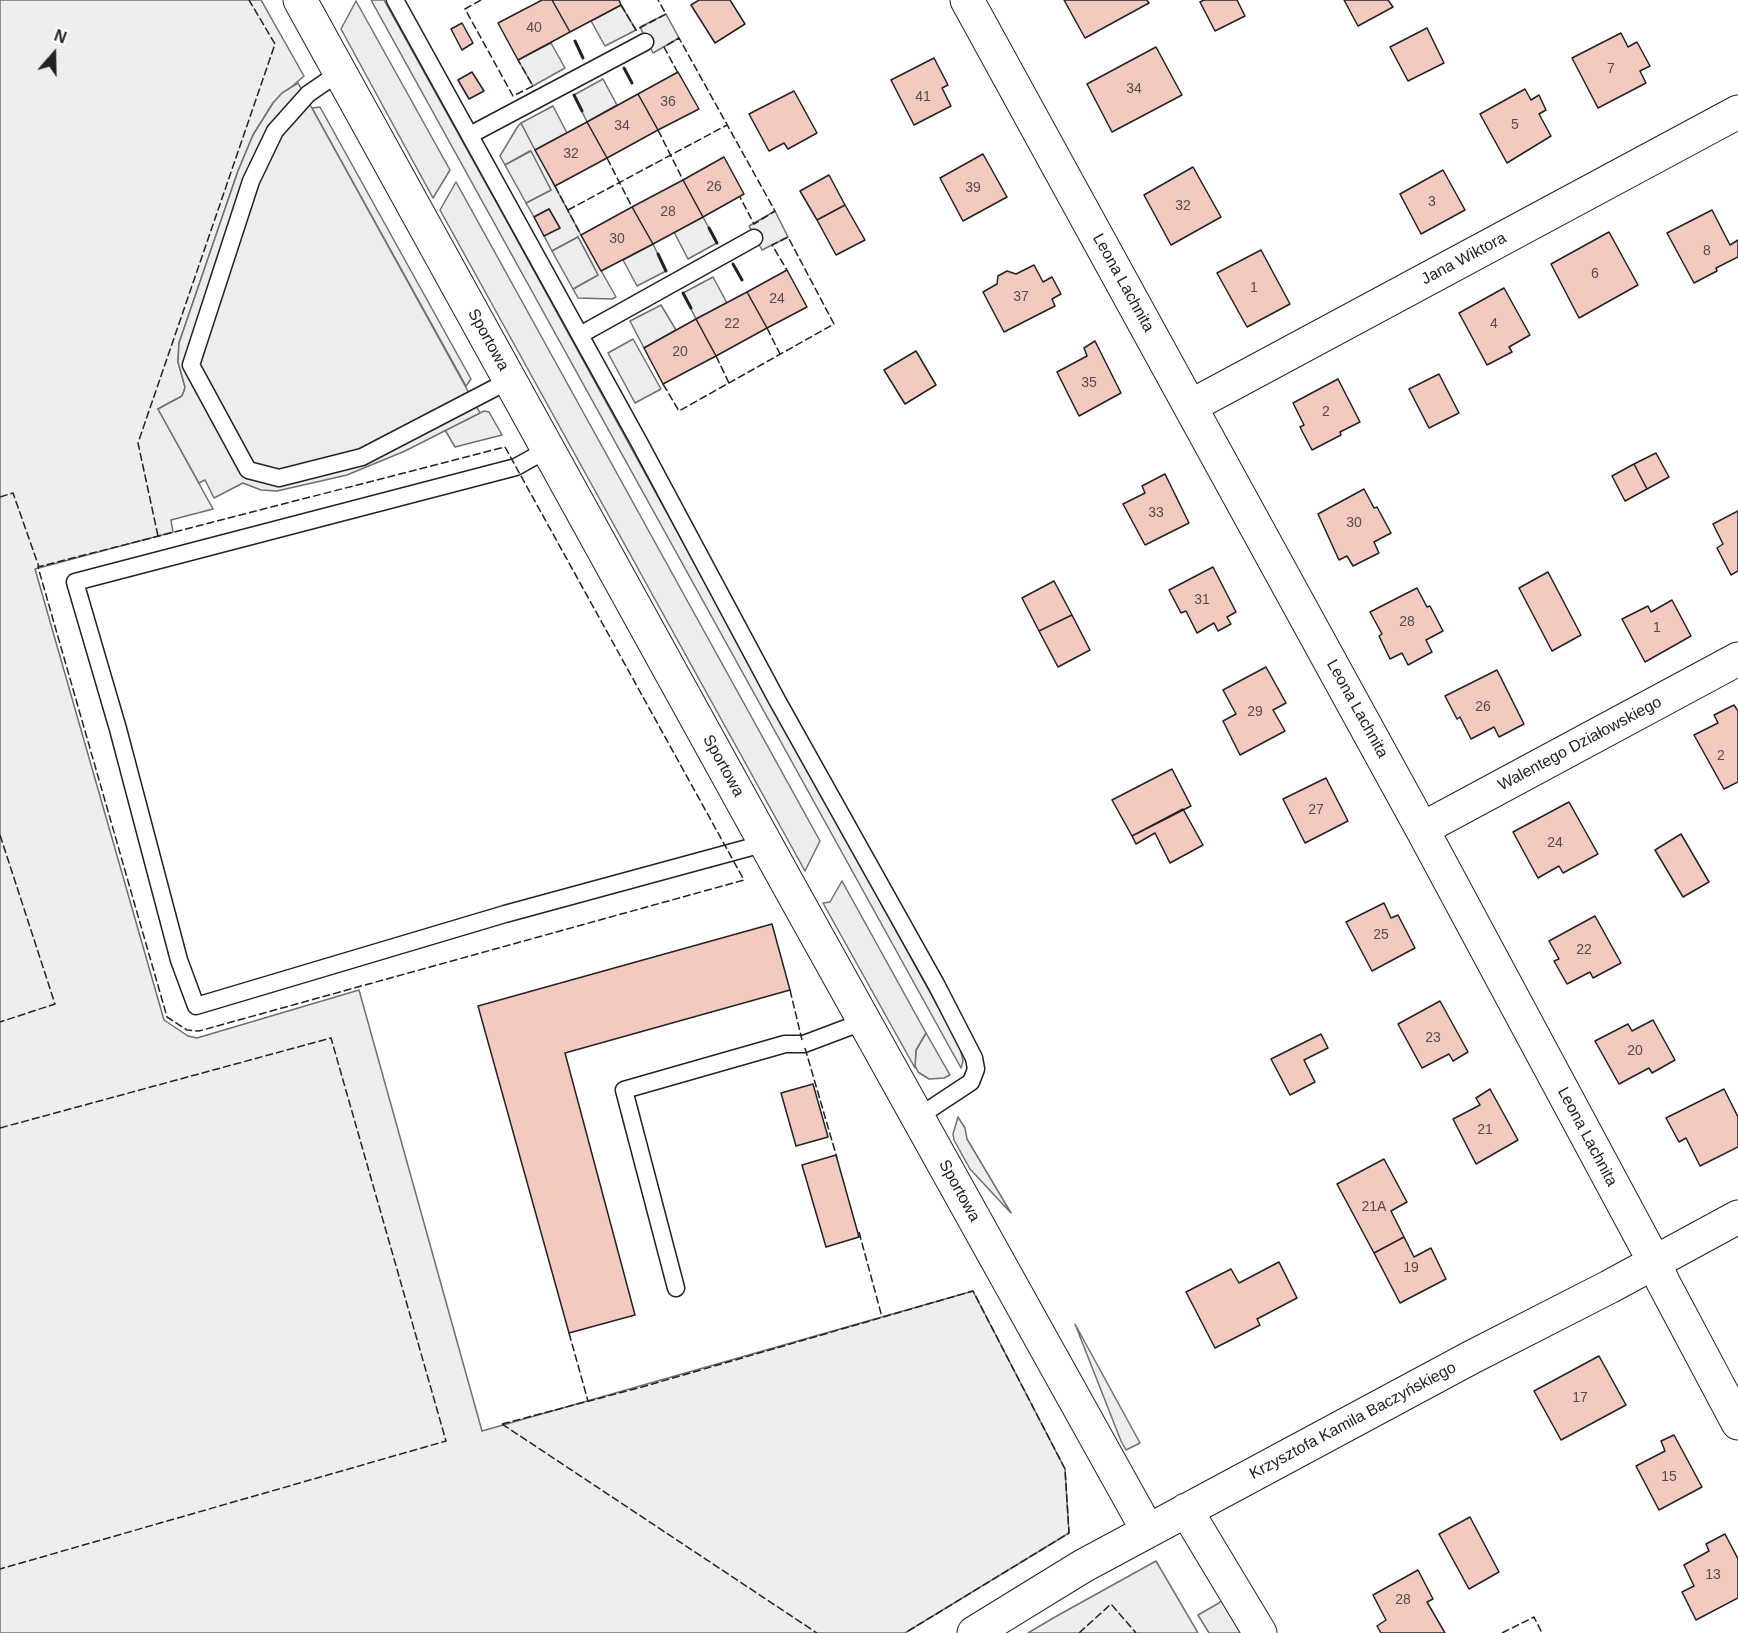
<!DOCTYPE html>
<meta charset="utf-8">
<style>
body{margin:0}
#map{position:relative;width:1738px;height:1633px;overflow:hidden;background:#fff;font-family:Helvetica,sans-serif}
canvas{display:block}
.north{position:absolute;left:24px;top:24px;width:60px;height:60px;-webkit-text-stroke:4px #fff;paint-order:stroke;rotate:20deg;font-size:16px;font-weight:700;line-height:24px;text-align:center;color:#222}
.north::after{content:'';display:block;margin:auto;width:21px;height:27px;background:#222;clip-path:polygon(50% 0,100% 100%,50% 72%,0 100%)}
</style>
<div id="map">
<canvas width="1738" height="1633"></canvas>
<div class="north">N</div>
</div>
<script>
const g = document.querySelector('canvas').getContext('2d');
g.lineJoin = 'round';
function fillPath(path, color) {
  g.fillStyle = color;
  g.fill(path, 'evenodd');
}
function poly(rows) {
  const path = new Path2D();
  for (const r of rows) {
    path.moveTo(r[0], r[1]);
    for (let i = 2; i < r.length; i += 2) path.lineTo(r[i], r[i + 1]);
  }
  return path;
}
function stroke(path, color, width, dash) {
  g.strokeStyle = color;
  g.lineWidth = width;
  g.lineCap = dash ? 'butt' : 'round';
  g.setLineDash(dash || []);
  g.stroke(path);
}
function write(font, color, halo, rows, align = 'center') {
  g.font = font + ' Helvetica,sans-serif';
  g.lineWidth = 4.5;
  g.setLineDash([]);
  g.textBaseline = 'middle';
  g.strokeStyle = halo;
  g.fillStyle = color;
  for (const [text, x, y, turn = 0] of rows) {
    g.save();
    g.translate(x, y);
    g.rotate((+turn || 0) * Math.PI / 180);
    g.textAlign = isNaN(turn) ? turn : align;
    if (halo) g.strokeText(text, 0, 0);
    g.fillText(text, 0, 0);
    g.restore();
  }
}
const green = poly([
 [0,0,261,0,304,76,273,103,253,135,238,171,179,343,178,362,185,387,184,391,182,396,158,409,213,509,171,520,173,532,35,569,164,1020,188,1036,197,1038,359,990,482,1431,973,1291,1065,1469,1069,1533,905,1633,0,1633,0,0],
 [371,0,384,0,500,209,960,1047,963,1061,961,1068,371,0],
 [320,107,471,379,466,386,312,108,320,107],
 [521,123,581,235,616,297,612,299,578,298,573,289,598,275,578,237,552,251,544,236,559,227,549,209,534,217,526,203,551,190,530,151,505,165,500,156,518,126,521,123],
 [484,411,489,412,502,435,455,447,445,430,484,411],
 [926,1033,950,1075,944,1078,929,1079,918,1072,915,1065,916,1050,926,1033],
 [958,1117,965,1128,967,1139,1011,1213,970,1169,954,1140,953,1134,958,1117],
 [1075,1324,1140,1443,1126,1450,1121,1441,1075,1324],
 [1156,1561,1198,1633,1028,1633,1055,1617,1156,1561]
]);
const parking = poly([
 [356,1,450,170,433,198,341,29,356,1],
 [621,5,636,30,605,46,591,21,621,5],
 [666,14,679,38,653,53,640,27,666,14],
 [551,43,565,68,533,86,518,60,551,43],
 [603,79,617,105,587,122,574,95,603,79],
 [298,83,480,413,405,451,347,475,277,491,261,490,243,483,214,498,205,480,199,483,158,409,182,396,184,391,185,387,178,362,179,343,238,171,253,135,273,103,282,93,298,83],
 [553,106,567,133,535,150,521,123,553,106],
 [531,151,551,190,526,203,505,165,531,151],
 [456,182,820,841,805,871,440,210,456,182],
 [775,211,788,237,762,250,749,226,775,211],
 [703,217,717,243,688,259,674,232,703,217],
 [578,237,598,275,573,289,552,251,578,237],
 [653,244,666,271,637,286,623,260,653,244],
 [713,277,727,303,696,319,683,293,713,277],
 [661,305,676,330,644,348,630,321,661,305],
 [633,339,661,389,635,403,608,353,633,339],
 [842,881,926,1033,916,1050,915,1068,823,903,830,902,842,881],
 [1222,1600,1242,1633,1209,1633,1198,1615,1219,1603,1222,1600]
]);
const building = poly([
 [542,0,552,0,570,32,518,60,498,23,542,0],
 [552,0,619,0,621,5,570,32,552,0],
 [699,0,730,0,745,24,715,43,691,5,699,0],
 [1064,0,1147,0,1149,3,1085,38,1064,0],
 [1204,0,1237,0,1245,16,1215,31,1200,2,1204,0],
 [1344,0,1388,0,1393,7,1358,26,1344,0],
 [462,23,473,43,462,50,451,29,462,23],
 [1427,28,1444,63,1408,81,1390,47,1427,28],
 [1621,33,1628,47,1637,42,1650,66,1640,71,1646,83,1598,108,1572,58,1621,33],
 [1156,47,1182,95,1112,132,1087,84,1156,47],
 [934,58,948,85,942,88,951,106,914,125,891,80,934,58],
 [472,72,484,91,469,99,458,80,472,72],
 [678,72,699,109,658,130,638,94,678,72],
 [1525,89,1531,100,1539,95,1546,110,1539,114,1551,136,1507,163,1480,114,1525,89],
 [794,91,817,133,788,149,784,143,769,151,749,114,794,91],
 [638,94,658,130,607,158,587,122,638,94],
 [587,122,607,158,555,186,535,150,587,122],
 [983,154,1007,197,963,221,940,178,983,154],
 [724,157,744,194,703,217,683,180,724,157],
 [1193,167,1221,217,1171,245,1144,195,1193,167],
 [1443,170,1465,210,1421,234,1400,194,1443,170],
 [829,175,845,205,817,220,800,191,829,175],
 [683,180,703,217,653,244,632,207,683,180],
 [845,205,865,240,836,255,817,220,845,205],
 [632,207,653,244,601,271,581,235,632,207],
 [549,209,560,228,544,236,534,217,549,209],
 [1712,210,1730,245,1738,240,1738,257,1716,268,1717,271,1694,283,1667,233,1712,210],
 [1609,232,1638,285,1579,318,1551,264,1609,232],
 [1261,250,1290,304,1247,327,1217,273,1261,250],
 [1034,265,1043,282,1052,277,1061,294,1052,299,1055,306,1004,332,983,292,997,284,998,276,1007,271,1016,274,1034,265],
 [787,270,807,307,767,328,747,292,787,270],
 [1504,288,1530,335,1509,347,1512,352,1487,365,1459,313,1504,288],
 [747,292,767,328,716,356,696,319,747,292],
 [696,319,716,356,663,384,644,348,696,319],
 [1095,341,1121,393,1079,416,1057,372,1087,356,1084,348,1095,341],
 [916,351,936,385,905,404,884,370,916,351],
 [1439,374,1459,413,1429,428,1409,389,1439,374],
 [1338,379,1360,422,1340,432,1341,435,1312,450,1300,427,1304,425,1293,403,1338,379],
 [1656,453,1669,477,1647,489,1634,464,1656,453],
 [1634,464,1647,489,1625,501,1612,476,1634,464],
 [1165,474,1189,523,1145,545,1123,504,1145,493,1142,486,1165,474],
 [1364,489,1374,508,1377,507,1391,533,1374,542,1379,553,1353,566,1347,556,1339,560,1318,514,1364,489],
 [1738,511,1738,571,1731,575,1717,548,1723,544,1713,524,1738,511],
 [1213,567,1236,612,1227,617,1231,624,1218,631,1214,623,1197,633,1186,611,1181,613,1169,590,1213,567],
 [1548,572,1581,635,1552,651,1519,588,1548,572],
 [1054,581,1072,615,1039,631,1022,598,1054,581],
 [1417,588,1427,607,1430,606,1443,631,1426,640,1432,652,1408,665,1402,653,1390,659,1379,636,1382,634,1370,612,1417,588],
 [1672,600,1691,636,1645,662,1622,619,1648,606,1651,612,1672,600],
 [1072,615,1090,650,1058,667,1039,631,1072,615],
 [1266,667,1286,703,1273,710,1285,731,1240,755,1223,721,1236,714,1223,690,1266,667],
 [1497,670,1524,724,1499,737,1494,727,1471,739,1460,717,1457,719,1445,696,1497,670],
 [1734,705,1738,711,1738,782,1724,789,1694,735,1718,723,1714,715,1734,705],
 [1172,769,1191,806,1132,836,1112,800,1172,769],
 [1326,778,1348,821,1305,843,1283,799,1326,778],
 [1569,802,1598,854,1563,873,1559,866,1538,878,1513,832,1569,802],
 [1183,809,1203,845,1170,863,1155,833,1136,844,1132,836,1183,809],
 [1681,834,1709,882,1683,897,1655,850,1681,834],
 [1384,903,1391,918,1398,915,1415,948,1372,971,1346,922,1384,903],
 [1595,916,1621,963,1593,978,1590,972,1567,984,1554,961,1559,959,1549,941,1595,916],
 [772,924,790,990,565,1053,635,1315,569,1333,478,1006,772,924],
 [1440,1001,1468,1052,1453,1061,1449,1054,1422,1068,1398,1024,1440,1001],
 [1653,1020,1675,1060,1652,1073,1649,1068,1619,1084,1595,1041,1628,1024,1632,1031,1653,1020],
 [1321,1034,1328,1048,1304,1060,1315,1082,1290,1095,1271,1059,1321,1034],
 [813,1084,828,1137,796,1146,781,1093,813,1084],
 [1490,1089,1518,1140,1476,1164,1453,1119,1480,1105,1476,1098,1490,1089],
 [1724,1089,1738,1117,1738,1147,1700,1166,1686,1138,1679,1142,1666,1118,1724,1089],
 [836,1155,859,1237,826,1247,802,1165,836,1155],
 [1384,1159,1407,1202,1391,1211,1404,1237,1374,1253,1337,1184,1384,1159],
 [1404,1237,1414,1257,1431,1248,1446,1279,1400,1303,1374,1253,1404,1237],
 [1279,1262,1297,1298,1257,1319,1260,1325,1215,1348,1186,1292,1231,1269,1239,1283,1279,1262],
 [1599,1356,1626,1405,1561,1440,1534,1391,1599,1356],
 [1674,1435,1702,1487,1659,1510,1636,1466,1665,1451,1661,1441,1674,1435],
 [1470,1517,1499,1572,1469,1589,1439,1534,1470,1517],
 [1725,1534,1738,1559,1738,1598,1696,1620,1682,1592,1694,1586,1684,1565,1709,1551,1706,1544,1725,1534],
 [1418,1570,1433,1599,1427,1602,1445,1633,1381,1633,1377,1626,1386,1620,1373,1595,1418,1570]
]);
const lane = poly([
 [395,0,639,442,777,700,937,986,974,1058,976,1069,971,1082,918,1117],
 [340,72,308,94,275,131,251,181,191,365,248,470,279,478,362,457,510,380],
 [470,135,645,42],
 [580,335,754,238],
 [548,449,516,467,75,582,118,729,179,960,196,1006,505,914,766,843],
 [676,1288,624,1090,785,1044,804,1044,865,1021]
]);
const street = poly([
 [300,0,789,886,1148,1531],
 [967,0,1422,829,1654,1261,1663,1282,1738,1423],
 [1191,406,1738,112],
 [1422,829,1738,659],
 [1186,1510,1260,1633],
 [974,1633,1083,1566,1472,1357,1609,1287,1738,1217]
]);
const fence = poly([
 [481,0,465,9,513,96,533,86,518,60],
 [621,5,636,30,666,14,658,0],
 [678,73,664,47,679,38,775,211,754,224,740,197],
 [658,130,683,180],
 [607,158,632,207],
 [555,186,581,235],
 [568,210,727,125],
 [767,328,780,354],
 [716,356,729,383],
 [663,384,679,411,834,324,788,237,772,245,787,270],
 [505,447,744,880,199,1031,187,1030,167,1017,38,567,505,447],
 [0,497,13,493,39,567],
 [158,536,138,443,275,44,249,0],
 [0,835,55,1004,0,1022],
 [790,990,802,1040],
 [805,1048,837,1158],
 [0,1128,331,1038,446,1441,0,1569],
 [859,1232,882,1317],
 [569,1333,588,1401],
 [502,1424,642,1387,973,1291,1065,1469,1069,1533,905,1633],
 [502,1424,817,1633],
 [1079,1633,1111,1604,1136,1633],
 [1502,1633,1534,1617,1542,1633]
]);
const wall = poly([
 [575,41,583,58],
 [624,68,632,83],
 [574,95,582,111],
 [709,228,717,243],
 [658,254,666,271],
 [733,264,742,280],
 [683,293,691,308]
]);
const numberNames = [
 ["40",534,28],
 ["7",1611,69],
 ["34",1134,89],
 ["41",923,97],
 ["36",668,102],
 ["5",1515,125],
 ["34",622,126],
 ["32",571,154],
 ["26",714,187],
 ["39",973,188],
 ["3",1432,202],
 ["32",1183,206],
 ["28",668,212],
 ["30",617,239],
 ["8",1707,251],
 ["6",1595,274],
 ["1",1254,288],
 ["37",1021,297],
 ["24",777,299],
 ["22",732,324],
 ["4",1494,324],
 ["20",680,352],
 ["35",1089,383],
 ["2",1326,412],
 ["33",1156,513],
 ["30",1354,523],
 ["31",1202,600],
 ["28",1407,622],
 ["1",1657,628],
 ["26",1483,707],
 ["29",1255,712],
 ["2",1721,756],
 ["27",1316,810],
 ["24",1555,843],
 ["25",1381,935],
 ["22",1584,950],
 ["23",1433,1038],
 ["20",1635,1051],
 ["21",1485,1130],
 ["21A",1374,1207],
 ["19",1411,1268],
 ["17",1580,1398],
 ["15",1669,1477],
 ["13",1713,1575],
 ["28",1403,1600]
];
const streetNames = [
 ["Jana Wiktora",1464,259,-28],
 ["Leona Lachnita",1123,283,61],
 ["Sportowa",488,340,61],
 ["Leona Lachnita",1357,709,61],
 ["Walentego Działowskiego",1580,744,-28],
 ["Sportowa",723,766,61],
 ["Leona Lachnita",1587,1137,62],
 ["Sportowa",959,1191,61],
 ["Krzysztofa Kamila Baczyńskiego",1353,1421,-28]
];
fillPath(green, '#eee');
stroke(green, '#6f6f6f', 1.5);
fillPath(parking, '#ededed');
stroke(parking, '#6f6f6f', 1.5);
fillPath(building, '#f3c9c0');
stroke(building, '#222', 1.5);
stroke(lane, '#222', 19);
stroke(street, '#222', 35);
stroke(lane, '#fff', 16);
stroke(street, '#fff', 33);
stroke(fence, '#222', 1.5, [8, 3]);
stroke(wall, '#222', 3);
write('14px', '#564c4a', null, numberNames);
write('16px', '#222', '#fff', streetNames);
</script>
